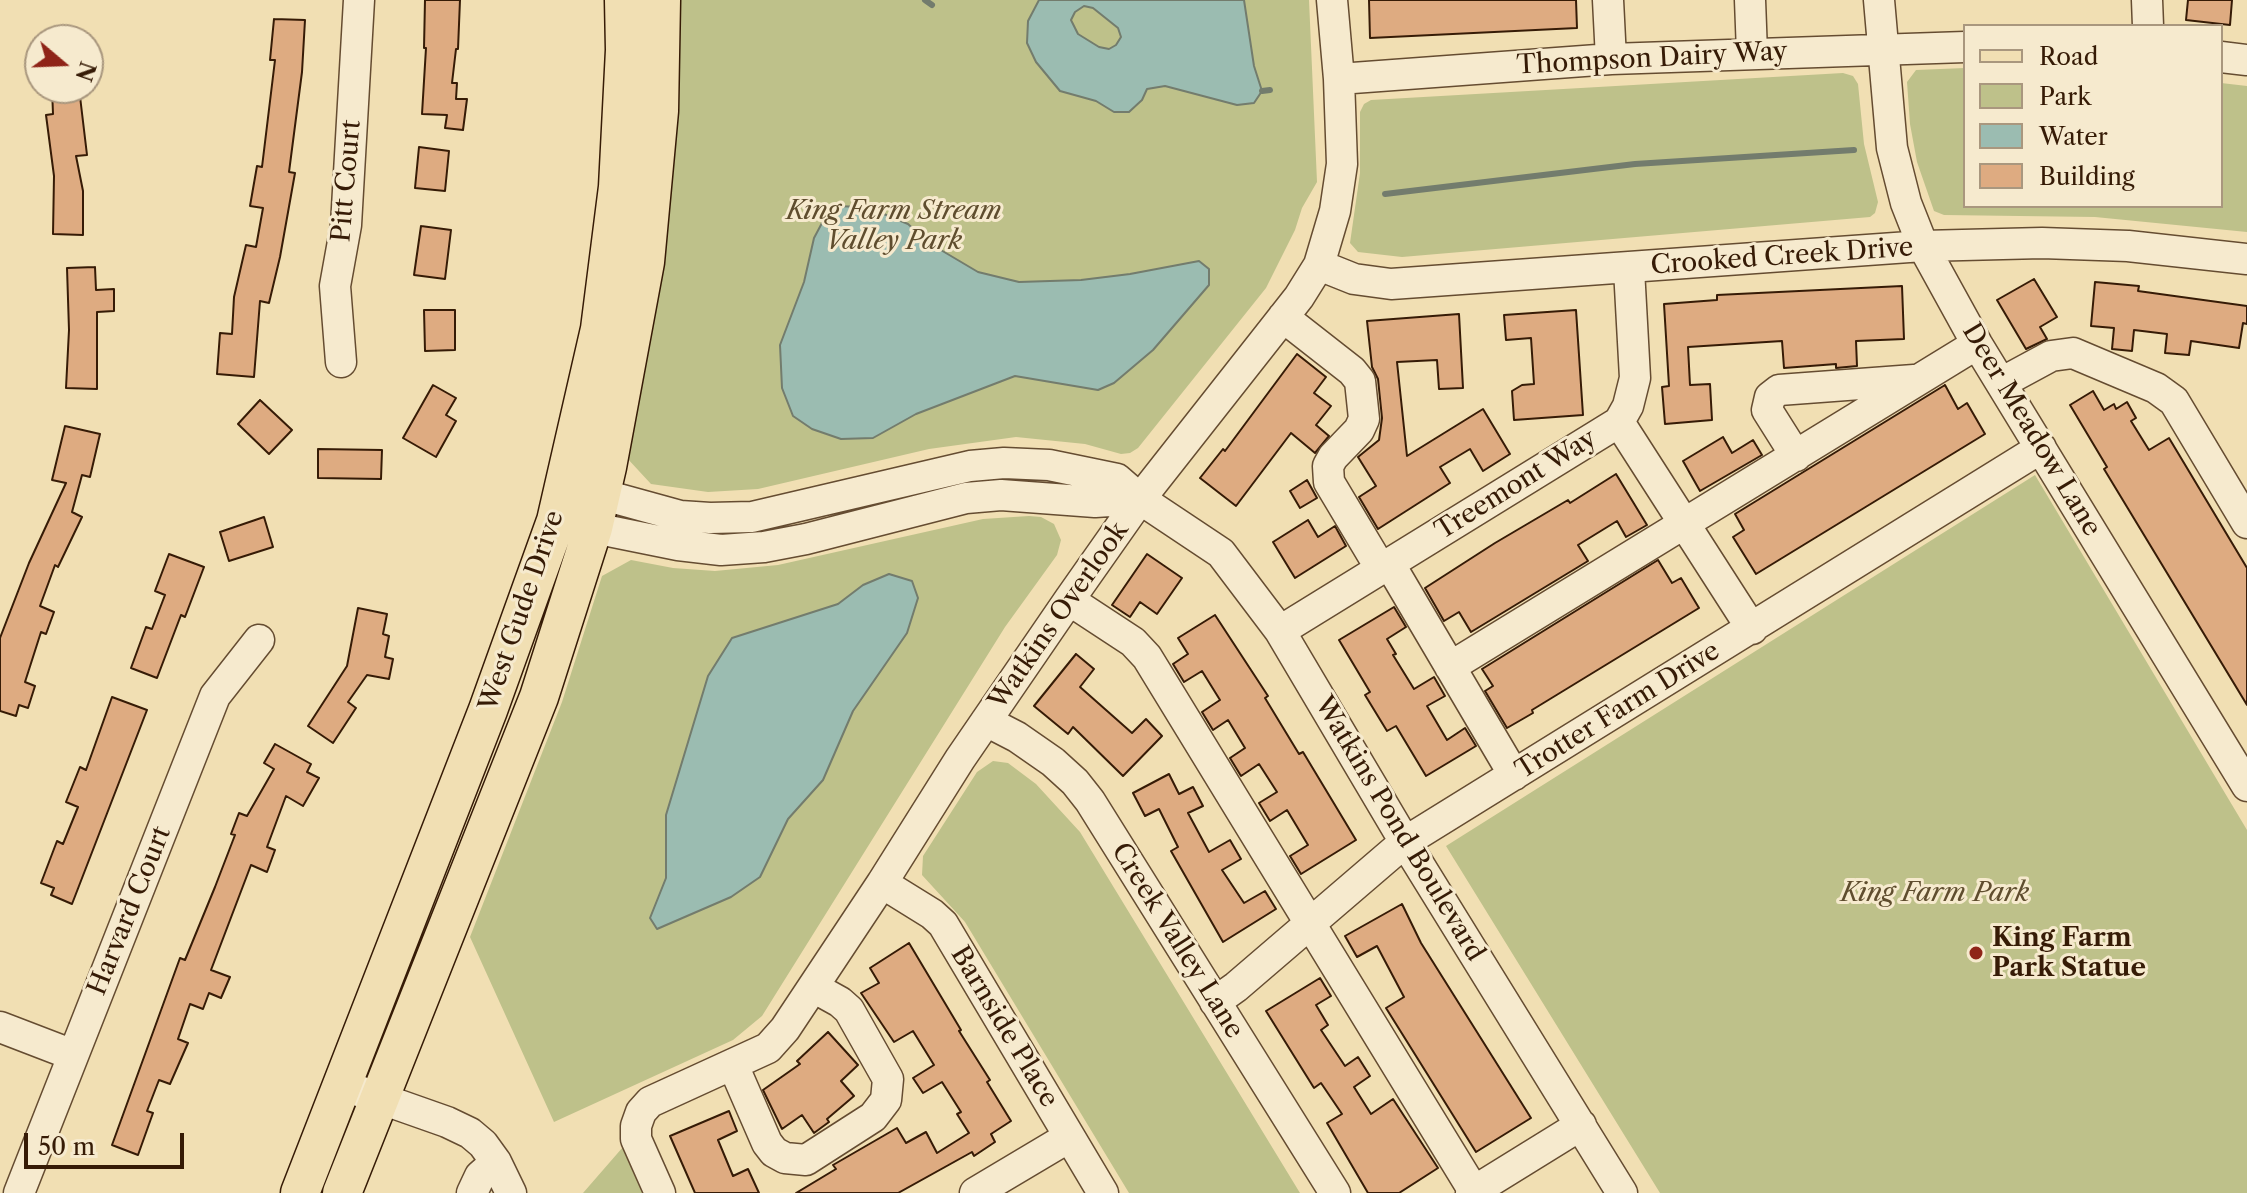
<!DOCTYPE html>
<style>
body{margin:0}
#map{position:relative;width:2247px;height:1193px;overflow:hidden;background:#f1dfb3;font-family:"Libre Caslon Text",serif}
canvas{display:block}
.legend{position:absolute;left:1963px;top:24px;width:260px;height:184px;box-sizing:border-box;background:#f6eace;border:2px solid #a9977e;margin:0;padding:10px 14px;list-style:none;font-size:24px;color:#361b06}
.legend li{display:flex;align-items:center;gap:16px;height:40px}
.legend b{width:40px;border:2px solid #a9977e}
.north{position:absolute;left:24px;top:24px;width:80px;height:80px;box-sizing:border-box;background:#f6eace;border:2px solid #a9977e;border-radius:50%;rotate:109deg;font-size:22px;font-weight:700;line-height:32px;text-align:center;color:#361b06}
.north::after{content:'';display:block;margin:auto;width:28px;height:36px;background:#8f2418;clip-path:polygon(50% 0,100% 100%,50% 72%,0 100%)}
.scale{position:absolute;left:24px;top:1133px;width:160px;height:36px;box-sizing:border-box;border:4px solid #361b06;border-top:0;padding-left:10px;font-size:24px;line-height:28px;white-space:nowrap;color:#361b06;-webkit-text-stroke:6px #f6eace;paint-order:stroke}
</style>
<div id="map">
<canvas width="2247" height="1193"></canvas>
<ul class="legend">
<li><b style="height:10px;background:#f1dfb3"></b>Road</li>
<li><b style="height:22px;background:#bec18a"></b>Park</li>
<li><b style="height:22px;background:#9bbcb1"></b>Water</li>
<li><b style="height:22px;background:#deab81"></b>Building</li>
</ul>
<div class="north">N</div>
<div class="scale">50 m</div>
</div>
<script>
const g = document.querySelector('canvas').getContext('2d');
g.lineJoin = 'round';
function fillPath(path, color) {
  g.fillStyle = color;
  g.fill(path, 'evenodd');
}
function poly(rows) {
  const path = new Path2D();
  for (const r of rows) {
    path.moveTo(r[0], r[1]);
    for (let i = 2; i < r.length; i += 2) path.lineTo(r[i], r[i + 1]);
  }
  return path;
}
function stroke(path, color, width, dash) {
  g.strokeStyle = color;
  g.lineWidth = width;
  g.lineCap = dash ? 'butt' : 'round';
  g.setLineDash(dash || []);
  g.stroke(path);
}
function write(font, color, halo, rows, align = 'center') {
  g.font = font + ' "Libre Caslon Text",serif';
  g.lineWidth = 6;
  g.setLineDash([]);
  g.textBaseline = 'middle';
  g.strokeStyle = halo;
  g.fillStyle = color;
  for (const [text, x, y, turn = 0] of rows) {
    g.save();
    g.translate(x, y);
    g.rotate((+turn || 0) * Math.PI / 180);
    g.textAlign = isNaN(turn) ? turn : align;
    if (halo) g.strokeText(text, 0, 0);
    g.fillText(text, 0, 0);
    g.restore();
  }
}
const green = poly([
 [661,0,1309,0,1317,182,1302,208,1295,230,1266,288,1138,448,1130,453,1121,454,1085,444,1016,437,929,449,758,489,708,492,651,484,626,457,657,300,673,164,676,112],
 [1965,68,1965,206,2221,206,2221,83,2247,86,2247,232,2095,217,1944,215,1934,211,1917,162,1910,124,1907,82,1916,70],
 [1843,73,1853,76,1858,84,1864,144,1878,202,1875,213,1870,217,1402,257,1358,252,1350,243,1360,173,1360,112,1364,104,1371,100],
 [2035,475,2247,830,2247,1193,1660,1193,1446,846],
 [1029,516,1041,517,1054,524,1061,540,1057,555,1005,627,762,1016,733,1040,554,1122,470,937,562,702,602,576,631,560,673,568,715,571,778,565,983,519],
 [993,761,1008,763,1036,784,1080,832,1300,1193,1129,1193,965,922,922,875,923,856,977,772],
 [623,1147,660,1193,583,1193]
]);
const water = poly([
 [1039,0,1244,0,1254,66,1262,91,1254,103,1237,105,1165,86,1147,89,1142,100,1129,112,1114,112,1096,101,1060,91,1036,62,1027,43,1028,21,1039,0],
 [1084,6,1093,8,1118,28,1121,37,1116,45,1109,49,1099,47,1078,34,1071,20,1075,12,1084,6],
 [831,206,867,207,908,224,929,243,978,272,1019,282,1081,280,1130,274,1199,261,1209,269,1209,285,1153,350,1114,383,1098,390,1015,376,916,414,873,438,841,439,812,429,793,416,782,388,780,345,804,282,814,238,831,206],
 [889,574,912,581,918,598,907,633,853,711,823,780,788,819,760,877,731,897,657,929,650,918,666,878,666,815,708,676,732,638,838,604,863,585,889,574]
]);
const stream = poly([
 [925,0,932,5],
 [1262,91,1270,90],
 [1385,194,1635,164,1854,150]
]);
const building = poly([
 [425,0,460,0,458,49,456,49,452,83,457,83,456,99,467,99,463,130,445,128,447,115,422,114,426,48,424,48,425,0],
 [1369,0,1576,0,1577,28,1370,38,1369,0],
 [2188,0,2232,0,2230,25,2186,20,2188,0],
 [274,19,305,20,302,72,289,172,295,173,280,257,269,303,260,301,254,377,217,374,220,333,232,334,234,297,246,245,256,247,263,208,250,206,257,166,262,167,275,60,270,60,274,19],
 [52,88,79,88,87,155,76,156,83,191,83,235,53,234,54,176,46,115,53,114,52,88],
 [419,147,449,151,445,191,415,188,419,147],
 [421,226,451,230,445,279,414,275,421,226],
 [95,267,96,290,114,289,114,311,97,312,97,389,66,388,69,330,67,268,95,267],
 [2034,279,2057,317,2040,327,2047,339,2026,349,1997,300,2034,279],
 [2095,282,2139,286,2138,291,2247,306,2247,324,2243,323,2239,348,2191,341,2189,355,2165,353,2167,334,2134,330,2132,351,2112,349,2114,328,2091,326,2095,282],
 [1902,286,1904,339,1856,341,1857,366,1836,368,1836,364,1784,368,1782,341,1688,347,1690,385,1710,384,1712,420,1665,424,1662,387,1669,386,1664,304,1717,300,1717,295,1902,286],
 [424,310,455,310,455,350,425,351,424,310],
 [1576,310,1583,415,1514,420,1512,391,1522,385,1534,384,1531,338,1506,340,1504,315,1576,310],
 [1459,314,1463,388,1439,389,1437,360,1397,362,1407,456,1483,409,1510,454,1483,471,1470,449,1440,467,1450,483,1378,529,1359,497,1376,486,1358,457,1379,440,1382,418,1378,379,1372,367,1367,321,1459,314],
 [1297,354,1326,377,1314,393,1331,406,1316,425,1329,436,1315,453,1291,433,1236,506,1200,478,1223,449,1225,451,1297,354],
 [433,385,456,398,446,415,456,421,436,457,403,438,433,385],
 [1945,385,1958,409,1967,403,1985,434,1756,574,1733,537,1744,530,1735,514,1945,385],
 [2093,391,2104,410,2114,404,2116,409,2127,402,2136,418,2131,421,2149,450,2169,438,2247,568,2247,705,2104,469,2107,467,2070,405,2093,391],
 [260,400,292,430,269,454,238,424,260,400],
 [65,426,100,434,90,477,82,475,72,512,82,517,58,567,55,565,40,606,54,612,46,634,41,632,25,682,35,686,28,708,19,705,16,716,0,711,0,638,29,563,66,483,52,480,65,426],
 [1723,437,1732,453,1753,440,1762,455,1700,491,1683,461,1723,437],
 [318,449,382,450,381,479,318,478,318,449],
 [1616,474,1647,525,1626,537,1617,521,1578,545,1588,561,1471,632,1459,612,1444,621,1425,588,1495,543,1568,500,1570,503,1616,474],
 [1307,480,1317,498,1300,508,1290,491,1307,480],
 [264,517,273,547,229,561,220,532,264,517],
 [1308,520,1318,537,1335,526,1346,546,1295,578,1273,542,1308,520],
 [169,554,204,567,185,617,181,615,157,678,131,668,146,627,152,629,165,595,155,591,169,554],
 [1147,554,1182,578,1157,614,1140,602,1130,617,1112,605,1147,554],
 [1658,560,1672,583,1681,578,1699,608,1532,710,1533,713,1507,728,1485,691,1493,686,1482,669,1658,560],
 [1394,607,1406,627,1387,639,1396,654,1393,655,1414,689,1434,677,1445,696,1427,706,1447,740,1465,728,1476,746,1426,776,1396,726,1387,731,1365,695,1370,692,1339,640,1394,607],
 [358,608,387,614,383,634,389,636,385,657,393,659,389,679,367,675,348,702,356,708,333,743,308,726,347,666,358,608],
 [1215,615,1268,696,1265,698,1299,754,1303,752,1356,840,1301,874,1290,856,1308,845,1287,810,1270,821,1259,803,1277,792,1259,764,1241,776,1230,758,1245,748,1228,720,1213,730,1202,712,1220,700,1202,671,1184,682,1173,664,1188,654,1178,638,1215,615],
 [1076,654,1094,669,1080,687,1132,733,1146,719,1162,736,1123,776,1073,727,1068,734,1034,706,1076,654],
 [112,697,147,710,72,904,51,895,54,888,41,883,57,841,63,844,78,807,66,802,80,767,86,770,112,697],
 [275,744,311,764,307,772,319,778,303,806,286,796,267,847,275,850,267,872,251,865,211,970,230,977,221,998,209,993,203,1009,190,1004,178,1039,188,1043,170,1084,159,1080,147,1111,153,1113,138,1155,112,1145,180,958,185,960,215,887,235,835,231,834,239,813,247,816,274,769,264,763,275,744],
 [1169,774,1179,794,1193,787,1203,806,1188,813,1209,852,1230,840,1241,859,1222,870,1244,903,1265,891,1276,909,1223,942,1171,851,1178,847,1159,809,1145,816,1133,793,1169,774],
 [1402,904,1421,943,1531,1118,1476,1152,1386,1008,1404,997,1377,946,1357,957,1345,936,1402,904],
 [909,943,961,1030,959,1031,990,1080,987,1082,1011,1121,991,1134,995,1142,974,1156,972,1152,898,1193,796,1193,836,1169,833,1165,897,1128,906,1143,926,1132,937,1153,969,1133,957,1114,961,1112,942,1082,923,1093,913,1078,934,1065,913,1031,894,1042,861,993,879,983,870,968,909,943],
 [1320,978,1331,996,1316,1005,1328,1025,1321,1030,1345,1066,1358,1057,1370,1076,1354,1087,1371,1114,1393,1099,1438,1168,1399,1193,1368,1193,1327,1123,1342,1114,1321,1083,1314,1088,1266,1011,1320,978],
 [828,1032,858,1065,841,1081,854,1096,827,1119,829,1122,814,1133,802,1115,782,1129,763,1090,800,1064,797,1061,828,1032],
 [729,1111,737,1131,718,1140,733,1176,748,1169,759,1193,695,1193,670,1136,729,1111]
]);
const minor = poly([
 [1608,0,1611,59],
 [1750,0,1752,53],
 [1879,0,1892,148,1906,203,1923,246,1977,344,2247,786],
 [2147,0,2148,26],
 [2221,57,2247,60],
 [1339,79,1611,59,1965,47],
 [1319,265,1354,279,1391,284,1923,246,2042,243,2128,246,2247,259],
 [1283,317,1352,371,1360,381,1364,419,1359,430,1333,457,1328,466,1329,482,1381,569],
 [341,362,335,286,346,225,359,0],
 [2001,383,2051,356,2073,353,2156,388,2174,401,2247,523],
 [1619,422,1752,629],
 [1796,456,1767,410,1770,397,1779,390,1914,380],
 [582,489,680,516,710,518,752,517,970,466,1004,463,1049,465,1117,479,1140,499,1221,553,1280,631,1405,842,1622,1193],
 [574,524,678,545,721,550,764,547,806,539,966,498,1001,495,1095,502,1140,499],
 [1389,563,1514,775],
 [1069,600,1133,642,1147,657,1475,1193],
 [1280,631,1619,422,1628,406,1635,378,1629,269],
 [1450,667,1977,344],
 [986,721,1017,737,1053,762,1075,782,1090,801,1335,1193],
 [882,883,932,914,943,924,1103,1193],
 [1215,1002,1236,987,1405,842,2041,448],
 [0,1027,73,1055],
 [733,1065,767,1143,774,1152,785,1158,806,1160,873,1117,886,1100,888,1079,849,1010,840,1002,813,987],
 [342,1085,447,1122,470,1133,483,1144,496,1162,511,1193],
 [19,1193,215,696,259,640],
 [472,1193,480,1176,496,1162],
 [660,1193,636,1139,636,1126,641,1112,650,1102,768,1048,785,1029,882,883,960,759,1069,600,1140,499,1299,297,1319,265,1335,211,1342,164,1339,79,1332,0],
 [975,1193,1069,1137],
 [1471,1193,1581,1125]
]);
const major = poly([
 [300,1193,488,710,556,521,600,329,618,187,625,50,624,0],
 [342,1193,539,697,593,528,607,467,645,262,659,111,661,0]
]);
const markers = [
 [1976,953,8,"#8f2418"]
];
const streetNames = [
 ["Thompson Dairy Way",1652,59,-3],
 ["Pitt Court",347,181,-85],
 ["Crooked Creek Drive",1782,257,-4],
 ["Deer Meadow Lane",2031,430,59],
 ["Treemont Way",1516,485,-32],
 ["West Gude Drive",522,611,-71],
 ["Watkins Overlook",1059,616,-55],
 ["Trotter Farm Drive",1618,711,-32],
 ["Watkins Pond Boulevard",1399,829,59],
 ["Harvard Court",130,911,-68],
 ["Creek Valley Lane",1177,941,58],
 ["Barnside Place",1004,1027,59]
];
const parkNames = [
 ["King Farm Stream",894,211],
 ["Valley Park",894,241],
 ["King Farm Park",1935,893]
];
const poiNames = [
 ["King Farm",1992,938],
 ["Park Statue",1992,968]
];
fillPath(green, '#bec18a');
fillPath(water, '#9bbcb1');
stroke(water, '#737c6d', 2);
stroke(stream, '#737c6d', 6);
fillPath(building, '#deab81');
stroke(building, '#361b06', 2);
stroke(minor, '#654c31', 33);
stroke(major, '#361b06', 41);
stroke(minor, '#f6eace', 30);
stroke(major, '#f1dfb3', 38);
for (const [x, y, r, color] of markers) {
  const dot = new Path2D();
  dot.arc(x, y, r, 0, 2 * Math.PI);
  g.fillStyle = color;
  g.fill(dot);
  stroke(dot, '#f6eace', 3);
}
write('26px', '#361b06', '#f6eace', streetNames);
write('italic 26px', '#5f4d2e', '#f6eace', parkNames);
write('bold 26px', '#361b06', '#f6eace', poiNames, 'left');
</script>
